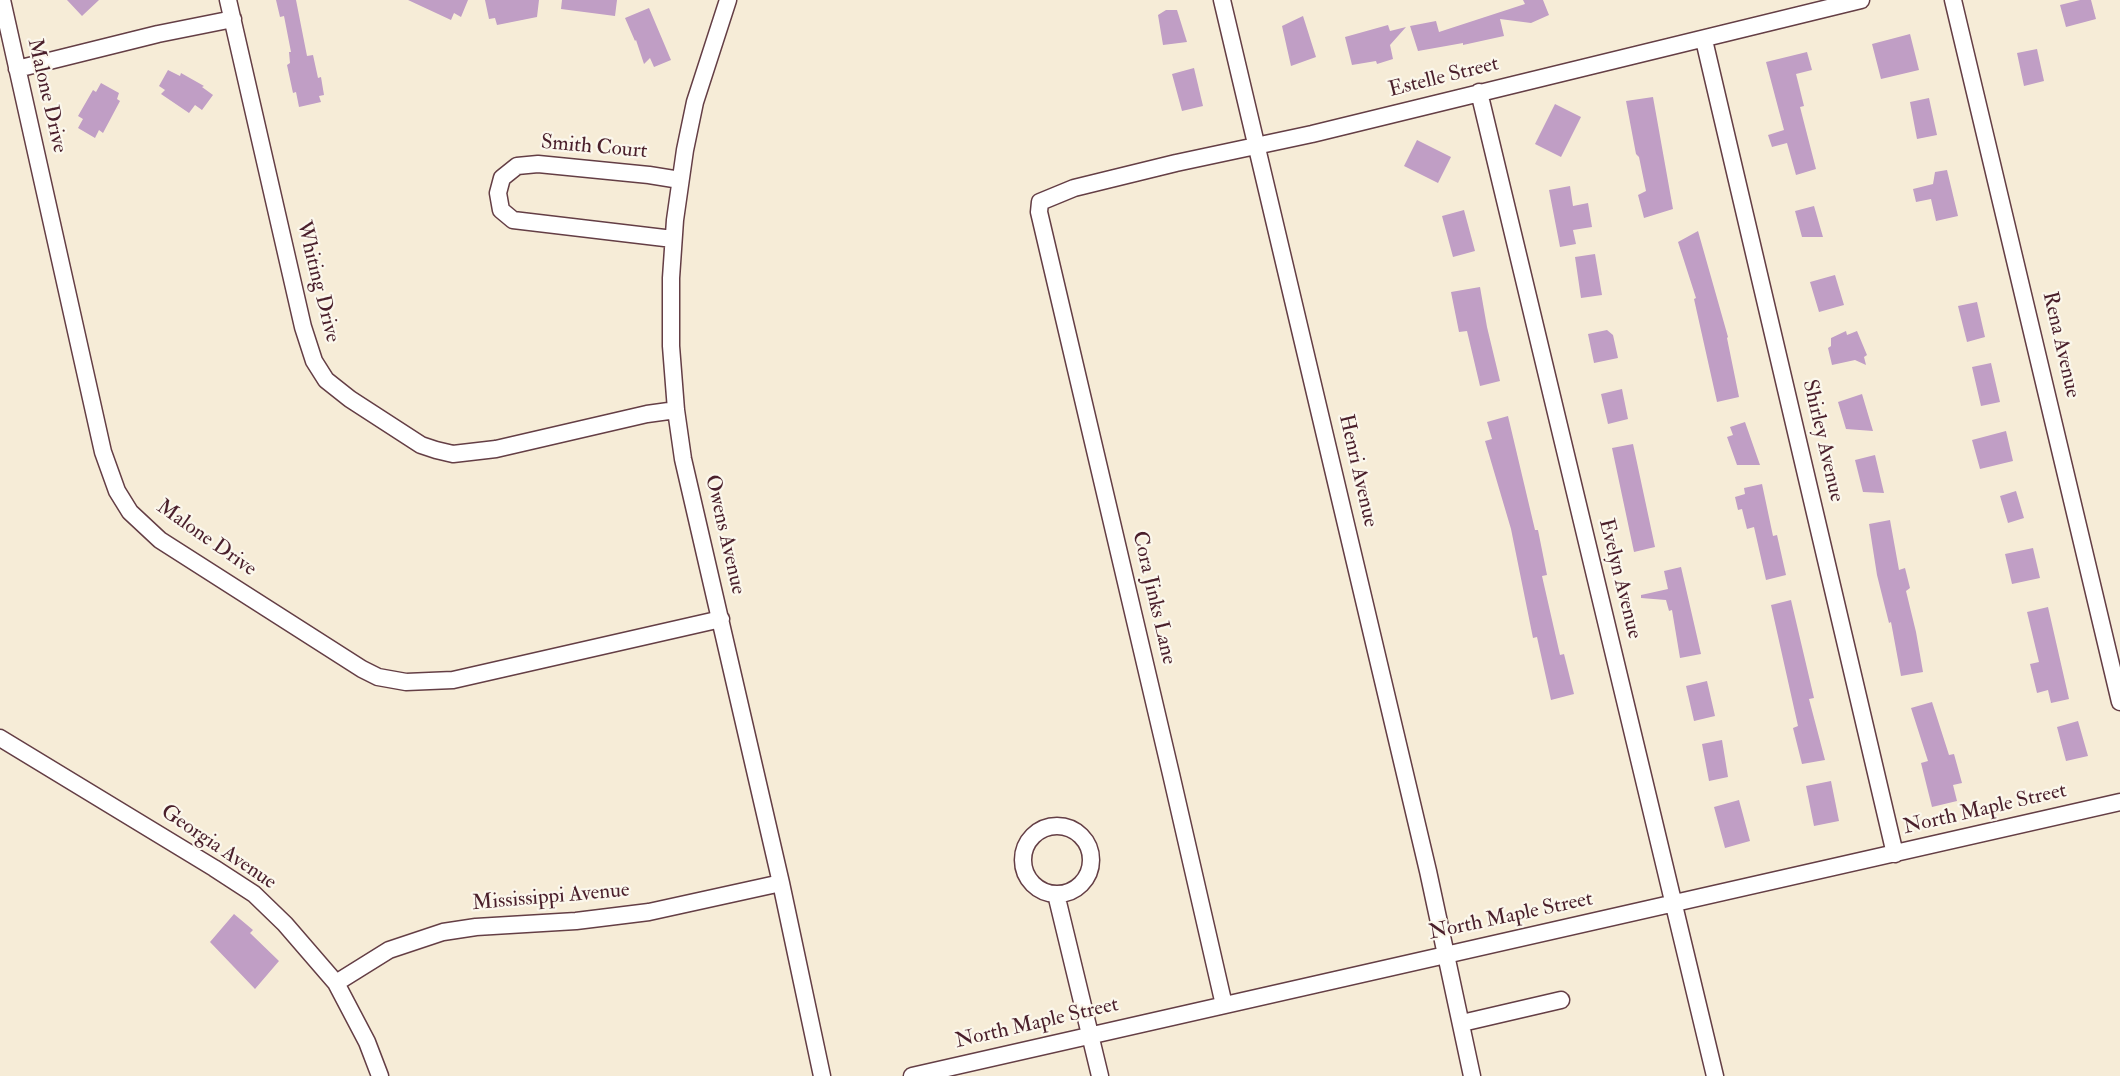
<!DOCTYPE html>
<style>
body{margin:0}
canvas{display:block;background:#f6ecd7}
</style>
<canvas width="2120" height="1076"></canvas>
<script>
const g = document.querySelector('canvas').getContext('2d');
g.lineJoin = 'round';
function fillPath(path, color) {
  g.fillStyle = color;
  g.fill(path, 'evenodd');
}
function poly(rows) {
  const path = new Path2D();
  for (const r of rows) {
    if (r.length === 3) {
      path.moveTo(r[0] + r[2], r[1]);
      path.arc(r[0], r[1], r[2], 0, 2 * Math.PI);
      continue;
    }
    path.moveTo(r[0], r[1]);
    for (let i = 2; i < r.length; i += 2) path.lineTo(r[i], r[i + 1]);
  }
  return path;
}
function stroke(path, color, width, dash) {
  g.strokeStyle = color;
  g.lineWidth = width;
  g.lineCap = dash ? 'butt' : 'round';
  g.setLineDash(dash || []);
  g.stroke(path);
}
function write(font, color, halo, rows, align = 'center') {
  g.font = font + ' "IM FELL Double Pica",serif';
  g.lineWidth = 4.5;
  g.setLineDash([]);
  g.textBaseline = 'middle';
  g.strokeStyle = halo;
  g.fillStyle = color;
  for (const [text, x, y, turn = 0] of rows) {
    g.save();
    g.translate(x, y);
    g.rotate((+turn || 0) * Math.PI / 180);
    g.textAlign = isNaN(turn) ? turn : align;
    if (halo) g.strokeText(text, 0, 0);
    g.fillText(text, 0, 0);
    g.restore();
  }
}
const building = poly([
 [67,0,99,0,82,16],
 [276,0,296,0,307,56,313,55,318,78,321,77,324,95,319,96,321,102,299,107,296,92,293,93,287,65,290,63,289,52,291,52,284,16,280,17],
 [408,0,468,0,461,17,454,13,451,20],
 [485,0,539,0,537,17,497,25,495,18,489,19],
 [562,0,617,0,615,16,561,9],
 [1523,0,1543,0,1549,15,1531,23,1500,19,1504,36,1463,45,1463,43,1418,51,1410,26,1436,21,1439,32,1525,4],
 [2080,0,2091,0,2096,19,2066,27,2060,5],
 [649,8,671,60,654,67,650,58,644,64,636,40,635,41,625,18],
 [1166,10,1177,10,1187,42,1163,45,1158,15],
 [1303,16,1316,57,1291,66,1282,26],
 [1388,25,1390,31,1406,27,1390,45,1393,59,1377,64,1376,61,1352,65,1345,37],
 [1910,34,1919,70,1881,79,1872,44],
 [2037,49,2044,81,2024,86,2017,53],
 [1807,52,1812,70,1796,74,1804,106,1800,107,1816,169,1796,175,1787,143,1772,147,1768,135,1784,130,1766,62],
 [1194,68,1203,106,1182,111,1172,74],
 [168,70,180,76,181,73,204,86,202,87,213,95,202,110,195,105,189,113,161,94,165,90,159,86],
 [101,83,119,93,117,99,120,101,103,133,99,130,95,138,78,128,83,119,78,116,93,90,96,92],
 [1653,97,1673,209,1644,218,1638,195,1646,191,1639,157,1636,154,1626,101],
 [1929,98,1937,135,1917,139,1910,102],
 [1555,104,1581,117,1561,157,1535,144],
 [1417,140,1451,157,1438,183,1404,166],
 [1947,170,1958,216,1936,221,1931,199,1916,202,1913,189,1933,184,1935,172],
 [1570,186,1573,206,1588,203,1592,227,1573,230,1576,244,1560,247,1549,190],
 [1814,206,1823,237,1802,237,1795,211],
 [1464,210,1475,251,1453,257,1442,216],
 [1698,231,1728,337,1727,338,1739,397,1717,402,1694,299,1696,298,1678,242],
 [1595,254,1602,295,1581,298,1575,257],
 [1835,275,1844,305,1819,312,1810,282],
 [1480,287,1487,327,1500,381,1480,386,1467,331,1459,332,1451,292],
 [1977,302,1985,337,1967,342,1958,306],
 [1607,330,1613,335,1618,358,1594,363,1588,334],
 [1846,331,1847,335,1857,331,1867,355,1864,357,1866,365,1855,360,1832,365,1828,348,1831,346,1831,338],
 [1991,363,2000,402,1981,406,1972,367],
 [1622,389,1628,419,1608,424,1601,394],
 [1862,394,1873,431,1846,429,1838,402],
 [1508,416,1535,530,1538,530,1547,575,1542,576,1560,655,1564,654,1574,694,1551,700,1537,637,1533,638,1511,529,1485,441,1492,439,1487,422],
 [1745,422,1760,465,1737,465,1727,437,1733,435,1730,427],
 [2006,431,2013,461,1980,469,1972,440],
 [1633,444,1655,547,1634,552,1612,448],
 [1875,455,1884,493,1863,492,1855,460],
 [1762,484,1773,536,1777,535,1786,575,1766,580,1754,527,1747,529,1742,509,1738,510,1735,497,1745,494,1744,488],
 [2016,491,2024,518,2008,523,2000,496],
 [1890,520,1899,570,1905,568,1910,588,1906,591,1916,632,1923,672,1901,676,1891,622,1889,623,1877,575,1869,524],
 [2033,548,2040,578,2012,584,2005,554],
 [1681,567,1701,654,1680,658,1672,610,1669,611,1666,600,1641,598,1641,595,1668,589,1664,571],
 [1791,600,1814,698,1809,699,1825,760,1802,764,1793,728,1798,726,1771,605],
 [2048,607,2069,699,2051,703,2048,690,2037,693,2030,664,2039,662,2027,612],
 [1707,681,1715,716,1694,721,1686,686],
 [1932,702,1949,755,1954,754,1962,783,1953,785,1957,801,1932,807,1921,763,1928,761,1911,708],
 [2078,721,2088,756,2066,761,2057,727],
 [1722,740,1728,777,1709,781,1702,744],
 [1831,781,1839,821,1814,826,1806,786],
 [1739,800,1750,841,1725,848,1714,807],
 [234,914,253,930,250,933,279,961,255,989,210,942]
]);
const minor = poly([
 [2,0,103,452,117,491,130,512,160,540,362,669,378,677,406,682,453,680,721,619],
 [228,0,303,327,314,361,326,380,350,399,421,445,436,450,453,454,496,449,647,414,676,410],
 [728,0,695,102,685,150,675,220,671,278,671,346,676,410,683,459,781,883,822,1076],
 [1222,0,1428,871,1472,1076],
 [1953,0,2120,702],
 [1704,40,1895,854],
 [17,69,158,34,233,19],
 [1479,92,1715,1076],
 [673,239,513,220,501,210,498,193,502,178,517,166,538,164,649,175,680,180],
 [0,738,214,868,254,894,285,924,336,983,367,1042,380,1076],
 [1057,860,34],
 [1056,894,1100,1076],
 [336,983,389,950,443,932,476,927,576,921,649,912,781,883],
 [1224,1005,1171,774,1039,212,1040,202,1074,188,1176,163,1312,134,1861,0],
 [1462,1023,1561,1000],
 [912,1076,2120,802]
]);
const streetNames = [
 ["Estelle Street",1444,78,-14],
 ["Malone Drive",46,96,77],
 ["Smith Court",594,148,5],
 ["Whiting Drive",317,282,76],
 ["Rena Avenue",2060,345,77],
 ["Shirley Avenue",1822,441,77],
 ["Henri Avenue",1357,471,77],
 ["Owens Avenue",724,535,77],
 ["Malone Drive",206,539,35],
 ["Evelyn Avenue",1619,579,76],
 ["Cora Jinks Lane",1153,598,77],
 ["North Maple Street",1985,810,-13],
 ["Georgia Avenue",218,848,34],
 ["Mississippi Avenue",551,898,-5],
 ["North Maple Street",1511,917,-12],
 ["North Maple Street",1037,1024,-13]
];
fillPath(building, '#c09ec5');
stroke(minor, '#643e45', 19);
stroke(minor, '#fff', 16);
write('21px', '#4a1f2b', '#fbf7ec', streetNames);
</script>
